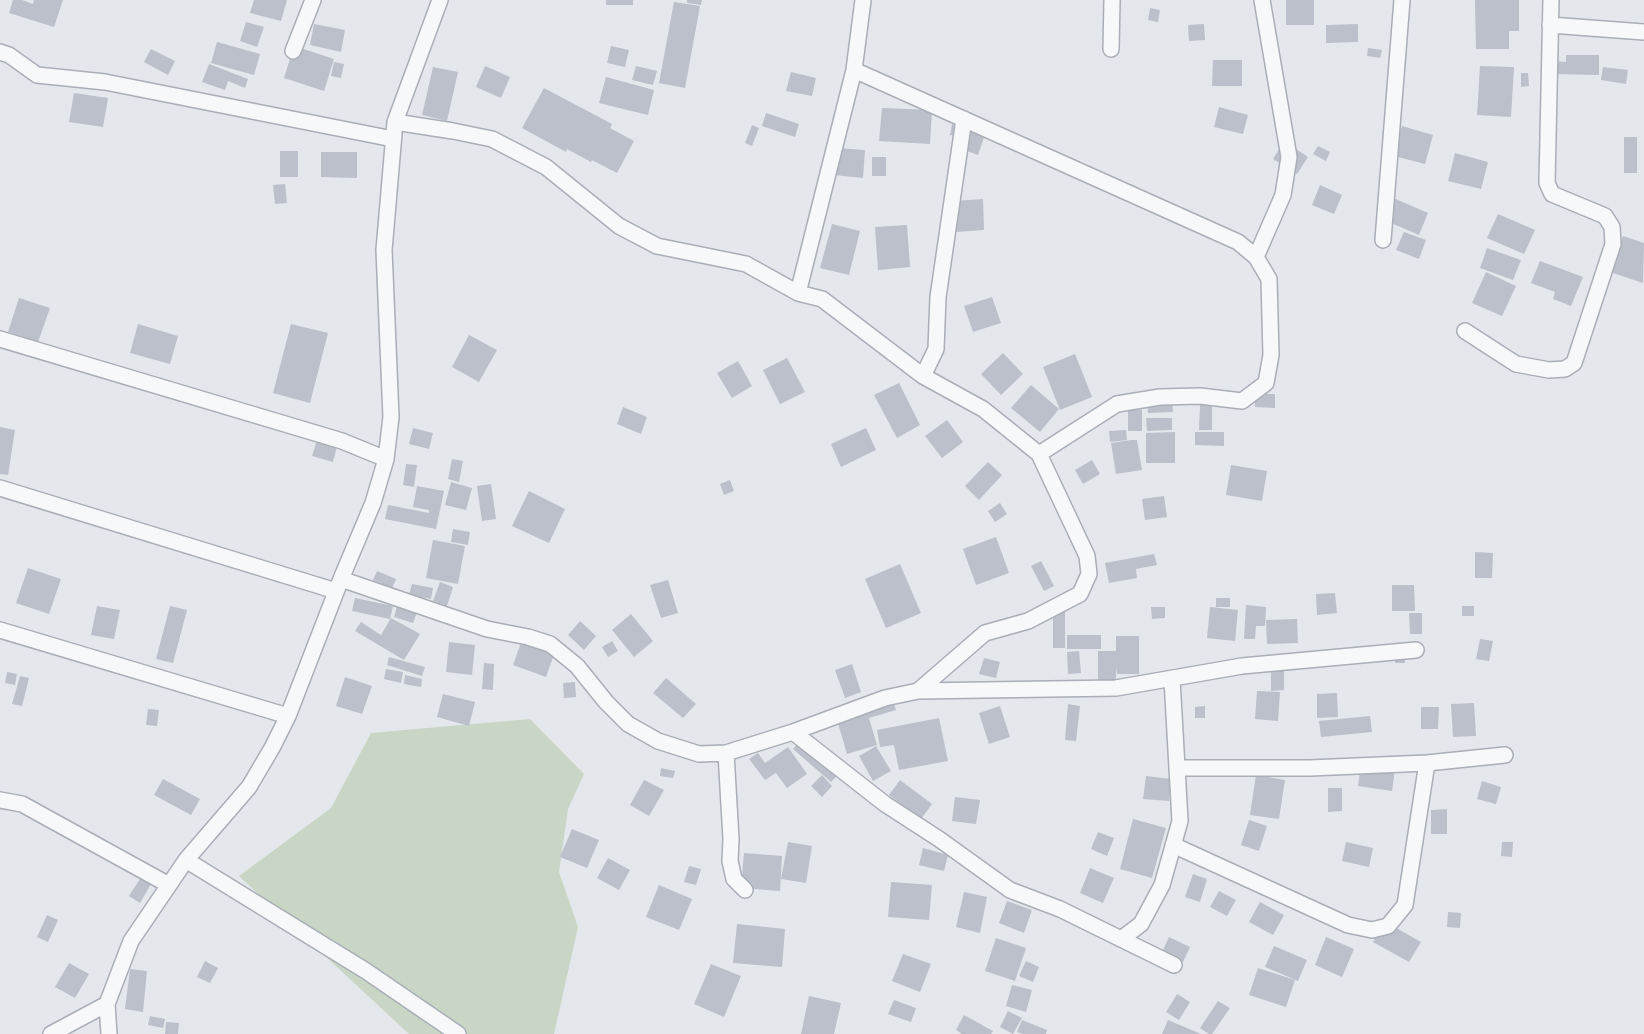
<!DOCTYPE html>
<style>
body{margin:0}
canvas{display:block;background:#e4e7ec}
</style>
<canvas width="1644" height="1034"></canvas>
<script>
const g = document.querySelector('canvas').getContext('2d');
g.lineJoin = 'round';
function fillPath(path, color) {
  g.fillStyle = color;
  g.fill(path, 'evenodd');
}
function poly(rows) {
  const path = new Path2D();
  for (const r of rows) {
    path.moveTo(r[0], r[1]);
    for (let i = 2; i < r.length; i += 2) path.lineTo(r[i], r[i + 1]);
  }
  return path;
}
function stroke(path, color, width, dash) {
  g.strokeStyle = color;
  g.lineWidth = width;
  g.lineCap = dash ? 'butt' : 'round';
  g.setLineDash(dash || []);
  g.stroke(path);
}
const green = poly([
 [530,719,584,774,568,809,559,872,578,927,554,1034,409,1034,239,876,331,808,371,733]
]);
const building = poly([
 [13,0,22,0,33,4,34,0,63,0,54,27,9,13],
 [254,0,287,0,281,21,250,13],
 [606,0,633,0,633,5,606,5],
 [687,0,702,0,701,5,687,3],
 [1286,0,1314,0,1314,25,1286,25],
 [1475,0,1519,0,1519,31,1509,31,1509,49,1476,49],
 [674,2,700,6,685,88,659,83],
 [1150,8,1160,10,1158,22,1148,20],
 [246,22,264,27,257,47,240,41],
 [314,24,345,30,341,52,310,45],
 [1204,24,1205,40,1189,41,1188,25],
 [1358,24,1358,42,1326,43,1326,25],
 [217,42,260,54,254,75,211,63],
 [294,46,334,59,324,91,284,78],
 [611,46,629,50,625,67,607,63],
 [1368,48,1382,50,1380,58,1367,56],
 [151,49,175,61,168,75,144,62],
 [1566,55,1599,55,1599,75,1554,74,1554,61,1566,62],
 [1213,60,1242,60,1242,86,1212,86],
 [334,62,344,64,341,78,331,76],
 [209,64,248,79,245,88,228,81,225,90,202,82],
 [485,66,510,77,501,98,476,87],
 [636,66,657,71,653,85,632,80],
 [1480,66,1514,67,1511,117,1477,115],
 [433,67,458,72,447,121,422,115],
 [1603,67,1628,70,1626,84,1601,80],
 [791,72,816,78,812,96,786,91],
 [1521,73,1528,73,1529,86,1521,87],
 [606,77,654,90,648,115,599,103],
 [544,88,612,124,610,128,634,141,617,173,592,160,591,162,567,149,566,152,522,128],
 [74,93,108,98,103,127,69,122],
 [1219,107,1248,115,1243,134,1214,127],
 [882,108,932,110,930,144,879,141],
 [766,113,799,124,795,137,762,126],
 [954,114,962,137,950,135],
 [970,117,989,123,978,155,959,148],
 [752,125,759,128,752,146,745,143],
 [1402,126,1433,135,1425,164,1394,156],
 [1624,137,1637,137,1637,173,1624,173],
 [1284,141,1308,157,1297,174,1273,159],
 [1318,146,1330,152,1326,161,1313,154],
 [837,148,865,150,863,178,834,175],
 [280,151,298,151,298,177,280,177],
 [321,152,357,152,357,178,321,177],
 [1455,153,1488,162,1481,189,1448,181],
 [872,157,886,157,886,176,872,176],
 [285,184,287,203,275,204,273,185],
 [1320,185,1342,195,1334,214,1312,205],
 [1391,197,1428,213,1419,235,1382,219],
 [983,199,984,230,956,232,954,201],
 [1498,214,1535,230,1524,254,1487,238],
 [832,224,860,231,849,275,820,268],
 [907,225,910,267,878,270,875,227],
 [1404,232,1426,240,1419,259,1396,250],
 [1623,236,1644,243,1643,283,1610,272],
 [1487,248,1521,260,1513,280,1480,268],
 [1540,261,1583,277,1571,306,1553,299,1555,292,1531,283],
 [1486,272,1516,286,1502,316,1472,303],
 [992,297,1001,323,973,332,964,306],
 [19,298,50,308,38,342,8,332],
 [138,324,178,336,170,364,130,353],
 [291,324,328,333,310,403,273,393],
 [469,335,497,350,479,382,452,367],
 [1003,353,1023,374,1001,395,981,374],
 [1075,354,1092,397,1060,410,1043,367],
 [787,358,805,392,780,404,763,370],
 [738,361,752,386,732,398,717,373],
 [899,383,920,425,897,438,874,395],
 [1031,385,1059,409,1040,432,1011,408],
 [1255,394,1275,394,1275,408,1255,407],
 [1172,397,1173,412,1148,413,1147,399],
 [1200,405,1212,405,1212,430,1199,430],
 [623,407,647,417,641,434,617,424],
 [1128,410,1142,410,1142,431,1128,431],
 [1146,418,1172,418,1172,430,1147,431],
 [947,420,963,442,942,458,925,436],
 [0,427,15,430,8,475,0,474],
 [413,428,433,433,429,449,409,444],
 [866,428,876,450,841,467,831,444],
 [1126,430,1127,440,1110,442,1109,431],
 [1175,432,1175,463,1146,463,1146,433],
 [1195,432,1224,432,1224,446,1195,445],
 [317,440,337,446,333,462,312,456],
 [1131,440,1137,440,1142,470,1116,474,1111,443],
 [452,459,463,461,459,482,448,479],
 [1092,460,1100,474,1083,484,1075,470],
 [988,462,1002,475,979,500,965,486],
 [406,464,417,465,414,487,403,485],
 [1231,465,1267,471,1262,501,1226,495],
 [730,480,734,491,724,495,720,484],
 [451,482,472,488,466,510,445,505],
 [491,484,496,519,482,521,477,486],
 [417,486,444,491,436,529,385,519,388,505,429,513,429,510,413,507],
 [529,491,565,509,549,543,512,526],
 [1164,496,1167,517,1145,520,1142,499],
 [1000,503,1007,514,995,522,988,511],
 [453,529,470,532,468,545,451,542],
 [996,537,1009,573,976,585,963,549],
 [433,540,465,546,458,584,426,578],
 [1475,552,1493,553,1492,578,1475,578],
 [1154,554,1157,565,1136,569,1137,578,1109,583,1105,563],
 [1041,561,1054,586,1044,591,1031,566],
 [900,564,921,613,886,628,865,579],
 [28,568,61,579,49,614,16,603],
 [377,571,396,579,392,588,373,580],
 [668,580,678,613,661,618,650,585],
 [440,582,453,587,447,606,433,601],
 [412,584,433,588,431,599,409,595],
 [1392,585,1414,585,1415,611,1392,611],
 [1335,593,1337,613,1317,615,1316,594],
 [355,598,393,606,390,619,352,611],
 [1216,598,1230,598,1230,607,1216,607],
 [1246,605,1266,607,1265,626,1256,626,1255,639,1244,639],
 [97,606,120,610,114,639,91,635],
 [170,606,187,610,173,663,156,659],
 [397,606,417,612,413,623,394,617],
 [1462,606,1474,606,1474,616,1462,616],
 [1151,607,1165,607,1165,618,1152,619],
 [1210,607,1238,610,1235,641,1207,638],
 [1053,612,1065,612,1065,648,1053,648],
 [1409,613,1422,613,1422,634,1410,634],
 [631,614,653,641,634,657,612,630],
 [391,618,420,634,404,660,355,631,361,622,381,635],
 [1297,619,1298,643,1267,644,1266,620],
 [580,621,596,636,584,650,568,635],
 [1067,635,1101,635,1101,649,1067,649],
 [1116,636,1139,636,1139,674,1117,674,1116,667,1116,684,1098,684,1098,651,1116,651],
 [523,637,556,649,546,677,513,665],
 [1480,639,1493,641,1489,661,1476,659],
 [612,641,618,651,608,657,602,647],
 [449,642,475,645,472,675,446,672],
 [1079,651,1081,673,1068,674,1067,652],
 [1395,651,1405,651,1405,663,1395,663],
 [389,657,425,667,422,676,387,665],
 [984,658,1000,662,996,678,979,674],
 [484,663,494,664,493,690,482,689],
 [852,664,861,692,845,698,835,670],
 [386,669,403,672,401,683,384,679],
 [1271,669,1284,670,1284,690,1271,691],
 [7,672,17,674,15,685,5,683],
 [405,675,422,679,421,687,404,684],
 [20,676,29,678,22,706,12,704],
 [345,677,372,686,362,714,336,706],
 [666,678,696,704,683,718,653,693],
 [575,682,576,697,564,698,563,683],
 [1257,691,1280,692,1278,721,1255,719],
 [1337,693,1338,717,1317,718,1317,694],
 [443,694,475,702,469,726,437,717],
 [892,698,896,710,869,718,877,745,847,754,837,720],
 [1474,703,1476,736,1453,737,1451,704],
 [1068,704,1080,706,1076,741,1065,740],
 [1000,706,1010,737,989,744,979,713],
 [1205,706,1205,718,1195,718,1195,707],
 [1421,707,1439,707,1438,729,1421,729],
 [148,709,159,710,157,726,146,725],
 [1370,716,1372,732,1321,737,1319,721],
 [939,718,948,761,899,770,894,745,880,747,877,730],
 [801,740,840,772,831,782,793,749],
 [876,746,891,771,873,781,859,756],
 [788,747,807,774,787,788,776,773,765,780,749,759,758,753,765,763],
 [1361,764,1395,769,1392,791,1358,786],
 [661,768,675,771,673,778,660,776],
 [822,775,832,786,822,797,811,786],
 [1256,775,1285,780,1279,819,1250,815],
 [1146,776,1171,779,1169,801,1143,799],
 [163,779,200,799,191,815,154,795],
 [644,780,664,790,649,816,630,805],
 [900,780,932,804,921,819,889,795],
 [1482,781,1501,787,1496,804,1477,799],
 [1328,788,1342,788,1342,811,1328,812],
 [955,797,980,800,976,824,952,821],
 [1447,809,1447,834,1431,834,1431,810],
 [1133,819,1166,828,1152,878,1120,869],
 [1249,820,1267,826,1259,851,1241,845],
 [572,829,599,840,587,868,560,857],
 [1098,832,1114,838,1107,856,1091,849],
 [788,842,812,846,806,883,781,879],
 [1346,842,1373,848,1369,867,1342,861],
 [1502,842,1513,842,1512,857,1501,856],
 [923,848,948,855,944,871,919,865],
 [744,853,782,856,780,891,741,888],
 [608,858,630,870,619,890,597,878],
 [689,866,701,869,696,885,684,882],
 [1090,868,1114,878,1103,903,1080,893],
 [145,871,155,877,140,903,129,896],
 [1193,874,1207,879,1200,902,1185,897],
 [891,882,932,885,929,920,888,917],
 [659,885,692,899,679,930,646,917],
 [1219,891,1236,900,1227,916,1210,907],
 [964,892,987,897,980,933,956,927],
 [1007,901,1032,910,1024,933,999,923],
 [1260,902,1284,915,1273,935,1249,922],
 [1448,912,1461,913,1460,928,1447,927],
 [47,915,58,920,48,942,37,937],
 [1384,921,1421,942,1409,962,1373,942],
 [737,924,785,929,782,967,733,963],
 [1169,937,1190,947,1183,962,1162,952],
 [1326,937,1354,949,1342,977,1315,965],
 [996,938,1026,948,1015,981,985,971],
 [1274,946,1307,960,1298,981,1265,967],
 [903,954,931,964,920,992,892,981],
 [205,961,218,968,210,983,197,977],
 [1026,961,1039,967,1033,982,1019,976],
 [69,963,89,974,75,998,55,987],
 [711,964,741,976,724,1017,694,1004],
 [1258,968,1295,980,1286,1007,1249,995],
 [130,969,147,971,143,1012,125,1009],
 [1012,985,1032,990,1026,1012,1006,1006],
 [1177,994,1190,1002,1179,1020,1166,1012],
 [809,996,841,1003,834,1034,801,1034],
 [894,1000,916,1008,911,1022,888,1014],
 [1218,1001,1230,1008,1212,1034,1209,1034,1200,1028],
 [1008,1011,1022,1018,1013,1034,1000,1027],
 [964,1015,993,1031,991,1034,962,1034,956,1030],
 [150,1016,165,1019,163,1028,148,1025],
 [1022,1020,1047,1030,1046,1034,1023,1034,1017,1032],
 [1168,1020,1201,1034,1162,1034],
 [166,1022,179,1023,178,1034,165,1034]
]);
const street = poly([
 [1550,25,1644,32],
 [1111,49,1112,0],
 [293,51,313,0],
 [0,52,9,55,37,75,105,82,393,139],
 [854,70,1238,242,1256,257,1269,279,1271,355,1266,383,1242,401,1200,396,1160,397,1117,404,1039,454],
 [395,122,453,131,492,139,546,167,619,226,657,246,746,264,798,293,822,299,923,376,983,409,1039,454,1087,556,1089,574,1080,594,1028,621,985,633,918,691],
 [1383,240,1402,0],
 [1256,257,1283,195,1289,157,1262,0],
 [798,293,854,70,863,0],
 [1465,331,1516,364,1549,370,1565,369,1574,363,1613,244,1612,227,1605,216,1552,194,1547,183,1551,0],
 [0,339,342,441,386,459],
 [923,376,936,349,938,297,964,119],
 [0,488,336,591],
 [341,579,487,629,528,637,550,644,577,666,606,702,628,724,658,741,699,754,726,753,793,732,885,698,918,691,1116,688,1242,666,1416,650],
 [0,630,288,716],
 [793,732,885,804,939,839,1010,890,1060,909,1174,965],
 [726,753,731,839,730,861,734,879,745,890],
 [1178,768,1310,768,1427,763,1505,755],
 [0,800,22,804,169,885],
 [1173,845,1348,925,1372,930,1388,926,1405,905,1427,763],
 [186,860,366,971,458,1034],
 [1121,939,1141,924,1162,885,1180,821,1172,679],
 [51,1034,107,1004],
 [109,1034,107,1004,131,941,186,860,249,787,272,748,288,716,341,579,373,503,386,459,391,417,384,250,395,122,440,0]
]);
fillPath(green, '#c9d6c5');
fillPath(building, '#bbc0ca');
stroke(street, '#a9aeb7', 18);
stroke(street, '#f7f8fa', 15);
</script>
